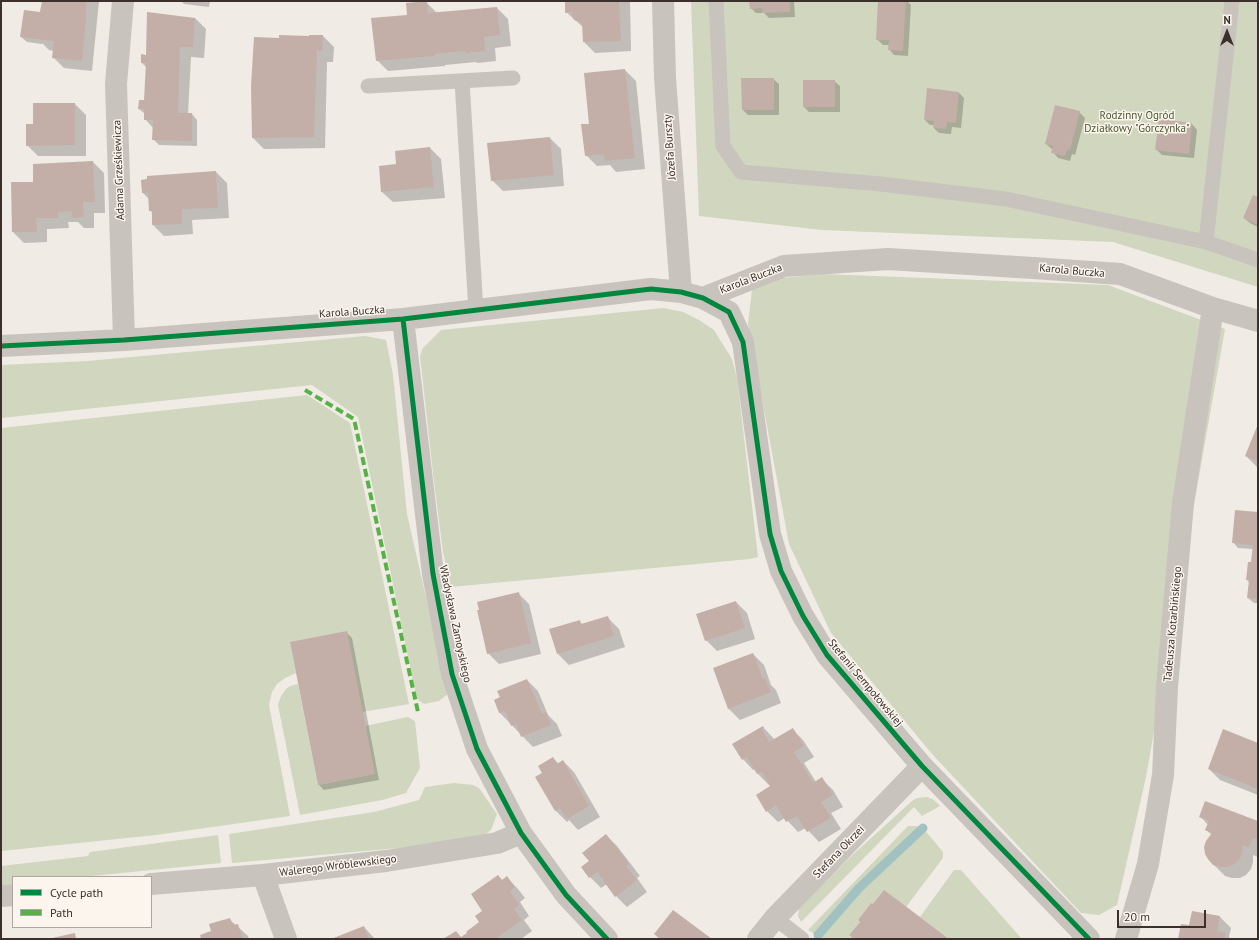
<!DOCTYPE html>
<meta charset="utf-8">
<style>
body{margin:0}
#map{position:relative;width:1259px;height:940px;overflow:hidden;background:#f0ebe5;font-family:"PT Sans",sans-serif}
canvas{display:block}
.frame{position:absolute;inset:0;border:2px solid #3b302b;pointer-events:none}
.legend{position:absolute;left:12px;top:876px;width:140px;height:52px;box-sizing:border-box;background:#fbf5ee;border:1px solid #aea6a0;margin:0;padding:5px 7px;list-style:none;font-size:12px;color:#3b302b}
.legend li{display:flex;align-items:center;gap:8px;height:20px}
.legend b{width:20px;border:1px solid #aea6a0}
.north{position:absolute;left:1207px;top:12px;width:40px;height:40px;-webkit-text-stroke:3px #fbf5ee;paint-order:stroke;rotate:0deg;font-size:11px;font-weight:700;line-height:16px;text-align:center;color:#3b302b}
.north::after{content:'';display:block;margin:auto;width:14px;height:18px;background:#3b302b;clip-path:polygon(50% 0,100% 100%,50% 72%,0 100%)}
.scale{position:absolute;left:1117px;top:910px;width:89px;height:18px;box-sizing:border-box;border:2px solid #3b302b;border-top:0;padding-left:5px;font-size:12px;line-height:14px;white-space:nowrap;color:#3b302b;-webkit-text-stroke:3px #fbf5ee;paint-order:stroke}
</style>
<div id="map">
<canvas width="1259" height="940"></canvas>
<div class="frame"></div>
<ul class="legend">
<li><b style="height:5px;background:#00873e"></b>Cycle path</li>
<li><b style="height:5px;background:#57b246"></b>Path</li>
</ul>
<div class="north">N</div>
<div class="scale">20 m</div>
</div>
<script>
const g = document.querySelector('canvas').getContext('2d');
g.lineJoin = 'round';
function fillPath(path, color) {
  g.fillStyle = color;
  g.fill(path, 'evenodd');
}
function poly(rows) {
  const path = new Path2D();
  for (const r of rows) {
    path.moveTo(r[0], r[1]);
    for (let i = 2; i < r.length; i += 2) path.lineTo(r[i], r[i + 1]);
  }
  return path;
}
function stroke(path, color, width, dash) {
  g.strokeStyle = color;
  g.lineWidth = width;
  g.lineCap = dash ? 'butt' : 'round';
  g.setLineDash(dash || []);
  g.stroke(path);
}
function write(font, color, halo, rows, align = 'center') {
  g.font = font + ' "PT Sans",sans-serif';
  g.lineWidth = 3;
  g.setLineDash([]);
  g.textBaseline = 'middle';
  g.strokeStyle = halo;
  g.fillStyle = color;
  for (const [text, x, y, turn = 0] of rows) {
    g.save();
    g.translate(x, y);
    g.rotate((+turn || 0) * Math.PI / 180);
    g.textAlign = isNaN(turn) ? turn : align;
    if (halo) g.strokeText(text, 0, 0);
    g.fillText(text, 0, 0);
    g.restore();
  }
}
const green = poly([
 [691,1,1258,1,1258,287,1113,242,822,230,699,216],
 [822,274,1108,285,1225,329,1146,777,1117,905,1099,915,1081,913,933,755,831,633,789,544,748,324,753,281],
 [664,308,683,312,699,320,714,330,732,359,737,378,758,557,750,559,451,587,443,552,434,482,420,356,423,348,441,330],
 [365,336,386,340,393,375,407,514,448,694,439,701,424,704,417,699,358,417,312,385,1,418,1,365,87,361],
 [307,395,350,423,409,704,362,712,290,642,296,673,285,678,277,684,272,692,269,705,290,816,156,835,1,851,1,428],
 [298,684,318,785,374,774,365,726,408,717,415,721,420,768,406,793,382,800,300,815,278,705,281,696,286,689,290,686],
 [454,783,473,785,479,788,497,814,491,830,476,841,232,863,229,834,374,812,419,800,425,787],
 [927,797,934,800,940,806,922,816,914,807,801,922,798,916,799,907,848,859,912,801,917,798],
 [908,826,916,826,923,828,943,852,943,858,906,907,873,904,871,903,858,920,860,922,849,935,854,939,823,939,808,930],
 [218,835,221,863,82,877,13,877,13,884,1,885,1,866,88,856,90,852],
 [954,870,961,870,1022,939,949,939,920,917]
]);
const shadow = poly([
 [43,1,99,1,92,71,64,68,53,57,54,51,49,50,42,43,42,44,27,42,21,37,40,13],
 [181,1,210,1,209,7,184,4],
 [566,1,630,1,631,51,595,53,584,42,583,27,566,12],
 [750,1,794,1,795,17,769,18,764,13,756,13,751,8],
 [879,1,907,1,911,5,908,56,894,55,889,49,889,45,883,45,877,39],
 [426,2,437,13,497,8,508,19,511,46,495,48,496,61,477,63,476,62,445,65,445,66,388,71,377,60,408,16],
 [195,18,206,29,204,58,191,57,188,114,192,114,197,120,197,146,159,145,153,139,154,129,145,119,145,114,139,109,145,101,147,68,142,63,147,56],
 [323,36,334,47,333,62,327,62,325,148,264,149,253,138,280,39],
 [625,70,636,81,645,169,616,172,610,165,597,166,586,155,590,125],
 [773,79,779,84,779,115,748,115,743,110],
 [804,81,834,81,840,86,840,112,809,112,804,107],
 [959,93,964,98,961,128,952,127,951,134,939,133,934,128,934,125,930,125,925,120],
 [34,104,75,104,86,115,86,156,38,156,27,145,34,125],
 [1079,112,1085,118,1075,155,1072,154,1070,161,1058,158,1053,152,1053,150,1046,144],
 [1159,120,1192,124,1197,130,1194,158,1162,155,1156,149],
 [550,138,561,149,564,186,503,191,492,180],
 [430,148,441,159,445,198,393,202,382,192,398,165],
 [93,162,104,173,105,213,94,213,94,228,84,228,78,222,68,222,69,228,47,229,47,242,24,243,13,232,34,182],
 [216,172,227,183,229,218,192,220,193,234,164,236,153,225,153,214,150,210,149,199,143,193],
 [1258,198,1258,227,1250,223,1244,218],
 [1258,426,1258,468,1246,456],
 [1258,513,1258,603,1254,603,1248,598,1250,583,1247,580,1252,563,1253,549,1238,548,1233,542],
 [518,593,529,604,541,654,499,664,488,653],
 [736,602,747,613,755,639,717,651,706,640],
 [608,618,619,629,625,647,569,665,558,654,580,622,583,625],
 [346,632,352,638,379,780,324,790,319,785,291,643],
 [753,654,764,665,771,685,776,690,781,703,740,720,729,709,714,668],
 [527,680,538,691,548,715,557,724,562,736,533,747,500,713,495,700,501,698],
 [763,727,775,740,792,729,803,740,814,757,804,763,816,782,822,779,833,790,843,807,831,813,841,829,819,842,806,828,798,832,785,818,778,822,767,811,771,787,758,774,755,769,753,770,743,759],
 [1258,744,1258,795,1220,780,1209,769],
 [553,758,559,764,563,761,574,772,600,817,578,830,569,820,567,822,556,811,536,777,543,773],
 [1201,817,1258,822,1258,857,1253,855,1253,862,1251,869,1246,875,1240,878,1232,878,1225,876,1208,859,1212,835,1206,830,1208,825],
 [606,835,617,846,640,876,637,878,647,892,627,907,616,896,607,884,601,888,590,877,590,862],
 [498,876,503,881,507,878,518,889,525,898,520,902,529,916,524,920,532,931,521,939,445,939,462,938,481,922,484,911],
 [1193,912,1220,917,1231,928,1229,937,1231,939,1179,939,1189,926],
 [229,919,248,936,249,939,202,939],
 [364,927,375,939,333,939]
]);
const stream = poly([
 [818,935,859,888,923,828]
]);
const building = poly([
 [42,1,87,1,85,17,86,18,82,61,52,58,54,41,20,37,24,10,40,12],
 [427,1,428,13,497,7,500,35,484,37,485,51,465,53,465,51,434,54,434,56,376,61,371,18,407,15,406,3],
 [565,1,619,1,621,41,583,42,582,23,574,20,572,16,572,12,565,13],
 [749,1,790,1,790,12,762,13,762,8,750,9],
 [878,1,906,1,903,51,888,50,889,40,876,40],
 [147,12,195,18,193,47,180,47,178,113,192,113,192,141,152,140,153,120,144,120,144,109,138,109,139,100,144,100,146,63,141,63,141,54,146,55],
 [279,35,309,36,309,35,323,35,322,51,317,51,314,137,252,138,251,86,254,37,279,38],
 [625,69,635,158,605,161,604,154,585,156,581,124,589,124,584,73],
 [741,78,774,78,774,110,742,110],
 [803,80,835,80,835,107,803,107],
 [927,88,959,92,956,123,947,122,946,129,933,128,934,121,924,120],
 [33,103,75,103,75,145,26,146,26,124,33,124],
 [1055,105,1080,111,1070,150,1067,150,1065,156,1051,153,1053,146,1045,144],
 [1159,119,1192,123,1189,154,1155,150],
 [550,137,554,175,491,181,487,143],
 [430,147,434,187,381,192,379,166,396,164,395,151],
 [93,161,95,202,83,202,84,217,72,218,72,211,58,212,58,218,36,218,37,232,12,232,11,182,33,182,33,164],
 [216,171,218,208,182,209,182,224,152,225,152,211,149,211,148,193,142,193,141,180,147,179,147,176],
 [1253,195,1258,197,1258,225,1243,218],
 [1258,424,1258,461,1245,456],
 [1235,510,1258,512,1258,599,1247,598,1249,580,1246,580,1248,562,1251,562,1253,545,1232,543],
 [519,592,531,643,487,654,477,610,479,610,477,602],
 [736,601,745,628,705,641,696,614],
 [608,616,614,636,557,654,549,629,580,620,581,624],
 [347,631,375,774,318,785,290,642],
 [753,653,763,679,765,678,771,692,728,709,713,668],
 [527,679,542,714,546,712,551,725,521,737,516,724,511,726,505,711,499,713,494,700,500,697,497,691],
 [763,726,764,728,762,729,769,742,793,728,804,746,794,752,813,783,822,777,833,795,821,802,831,818,807,832,797,816,786,822,776,805,766,812,756,795,770,786,762,772,757,774,747,757,742,760,732,744],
 [1223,729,1258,743,1258,789,1208,769],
 [553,757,557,764,563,760,589,806,567,819,560,808,555,811,535,777,542,773,538,766],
 [1205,801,1258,821,1258,840,1253,838,1249,847,1242,845,1243,851,1240,858,1235,864,1228,867,1221,867,1213,865,1208,859,1205,854,1204,847,1206,841,1212,833,1205,830,1209,821,1199,817],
 [606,834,629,864,626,866,637,880,615,897,597,872,589,878,581,867,589,861,582,853],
 [498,875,502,880,507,876,515,887,510,891,518,903,519,905,514,909,522,920,498,937,500,939,443,939,456,931,461,937,467,933,466,932,479,922,475,916,482,911,471,894],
 [884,890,920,917,949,939,854,939,849,935,860,922,858,920,871,903,873,904],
 [673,910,712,939,660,939,654,934],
 [1192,911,1220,916,1217,931,1226,933,1224,939,1178,939,1181,924,1189,925],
 [230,918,233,925,238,924,243,939,201,939,200,935,211,931,209,924],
 [364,926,369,939,331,939],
 [75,933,76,939,52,939,52,938]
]);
const service = poly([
 [716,1,723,146,741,172,881,184,1006,199,1206,242,1258,260],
 [462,81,476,311],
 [368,86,513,78],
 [1206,242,1232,1],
 [775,918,802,939]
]);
const minor = poly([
 [123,1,116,84,124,340],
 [663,1,665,78,681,292],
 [703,298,784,266,888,259,1033,268,1120,274,1213,308,1258,321],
 [403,319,433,574,452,674,477,749,521,833,566,895,607,939],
 [1,346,124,340,403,319,651,289,681,292,703,298,729,312,743,342,770,534,781,571,803,616,827,655,922,766,1089,939],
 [263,875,286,939],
 [151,884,263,875,386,861,497,843,521,833],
 [1,896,13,895],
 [758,939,775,918,922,766],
 [1126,939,1148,864,1163,775,1167,687,1183,503,1213,308]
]);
const quiet = poly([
 [305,390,354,419,418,712]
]);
const cycleway = poly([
 [403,319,433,574,452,674,477,749,521,833,566,895,607,939],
 [1,346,124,340,403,319,651,289,681,292,703,298,729,312,743,342,770,534,781,571,803,616,827,655,922,766,1089,939]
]);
const parkNames = [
 ["Rodzinny Ogród",1137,116],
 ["Działkowy \"Górczynka\"",1137,129]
];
const streetNames = [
 ["Józefa Burszty",670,147,-94],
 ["Adama Grześkiewicza",119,170,-92],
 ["Karola Buczka",1072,271,5],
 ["Karola Buczka",751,279,-21],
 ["Karola Buczka",352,312,-4],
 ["Władysława Zamoyskiego",455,624,78],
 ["Tadeusza Kotarbińskiego",1173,624,-85],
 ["Stefanii Sempołowskiej",865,683,50],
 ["Stefana Okrzei",839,852,-46],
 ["Walerego Wróblewskiego",338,866,-7]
];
fillPath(green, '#d1d6bf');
fillPath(shadow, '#0003');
stroke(stream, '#a1c2c1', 9);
fillPath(building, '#c3afa7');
stroke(service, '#c9c3be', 15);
stroke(minor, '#c9c3be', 22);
stroke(quiet, '#57b246', 4, [8, 4]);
stroke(cycleway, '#00873e', 5);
write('11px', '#4a5a2e', '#fbf5ee', parkNames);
write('11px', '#3b302b', '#fbf5ee', streetNames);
</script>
